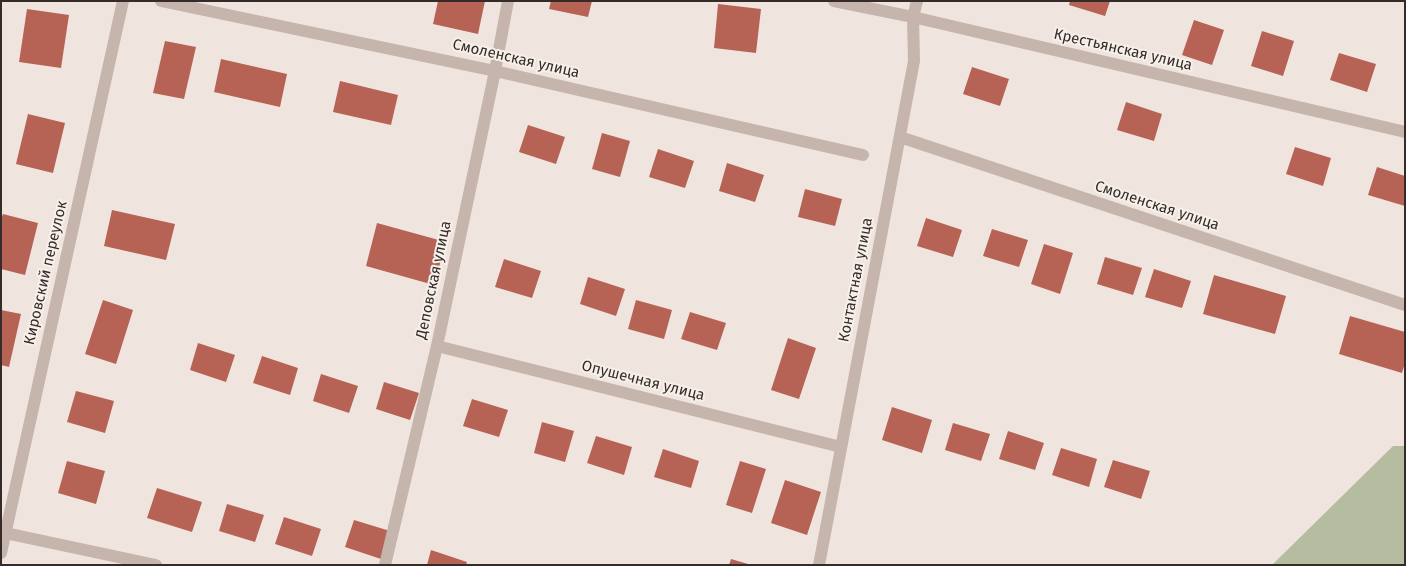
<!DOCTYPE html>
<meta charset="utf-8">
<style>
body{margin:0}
#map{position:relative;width:1406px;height:566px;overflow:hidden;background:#efe5de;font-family:"Fira Sans",sans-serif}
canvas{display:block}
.frame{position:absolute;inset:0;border:2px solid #352c2a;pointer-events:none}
</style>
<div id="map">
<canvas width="1406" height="566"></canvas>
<div class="frame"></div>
</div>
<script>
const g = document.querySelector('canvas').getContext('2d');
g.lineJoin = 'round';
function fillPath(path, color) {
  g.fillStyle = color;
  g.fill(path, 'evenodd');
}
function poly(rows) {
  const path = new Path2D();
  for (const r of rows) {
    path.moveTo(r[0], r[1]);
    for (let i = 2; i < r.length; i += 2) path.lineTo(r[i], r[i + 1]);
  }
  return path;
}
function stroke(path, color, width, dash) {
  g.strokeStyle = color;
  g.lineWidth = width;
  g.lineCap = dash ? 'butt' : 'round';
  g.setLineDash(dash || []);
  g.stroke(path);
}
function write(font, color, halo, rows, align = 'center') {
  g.font = font + ' "Fira Sans",sans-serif';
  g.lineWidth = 4;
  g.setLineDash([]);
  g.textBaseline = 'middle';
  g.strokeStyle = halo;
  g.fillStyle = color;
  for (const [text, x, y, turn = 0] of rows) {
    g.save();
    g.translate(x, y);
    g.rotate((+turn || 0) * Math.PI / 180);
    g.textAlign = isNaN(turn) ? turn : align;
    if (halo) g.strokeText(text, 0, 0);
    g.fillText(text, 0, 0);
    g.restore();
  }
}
const green = poly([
 [1393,446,1405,446,1405,565,1272,565]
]);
const building = poly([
 [438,1,485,1,478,34,433,24],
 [551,1,592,1,588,17,549,9],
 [1070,1,1110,1,1105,16,1069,5],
 [718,4,761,9,756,53,714,48],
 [27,9,69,15,61,68,19,62],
 [1194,20,1224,30,1212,65,1182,55],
 [1262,31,1294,41,1283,76,1251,66],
 [165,41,196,47,184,99,153,93],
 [1339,53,1376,64,1367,92,1330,80],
 [221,59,287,74,280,107,214,92],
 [972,67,1009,79,1000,106,963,94],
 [340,81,398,95,391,125,333,112],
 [1126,102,1162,114,1154,141,1117,130],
 [28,114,65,123,53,173,16,164],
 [528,125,565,137,556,164,519,152],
 [602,133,630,141,620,177,592,169],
 [1295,147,1331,158,1323,186,1286,174],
 [658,149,694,161,685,188,649,177],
 [727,163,764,175,755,202,719,191],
 [1377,167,1405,176,1405,206,1368,195],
 [805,189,842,199,835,226,798,217],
 [112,210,175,224,166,260,104,246],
 [3,214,38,223,25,275,1,269,1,219],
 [926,218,962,230,953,257,917,246],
 [377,223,446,242,434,285,366,266],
 [992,229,1028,240,1019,267,983,256],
 [1044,244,1073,253,1060,294,1031,284],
 [1105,257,1142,268,1133,295,1097,284],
 [504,259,541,271,532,298,495,287],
 [1154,269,1191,281,1182,308,1145,297],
 [1214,275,1286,296,1275,334,1203,314],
 [588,277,625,289,616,316,580,304],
 [103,300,133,310,116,364,85,354],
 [636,300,672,310,664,339,628,329],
 [1,310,21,314,9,367,1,365],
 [690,312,726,323,717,350,681,339],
 [1350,316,1405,332,1405,363,1402,373,1339,354],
 [788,338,816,348,799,399,771,390],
 [198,343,235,355,226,382,190,370],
 [262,356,298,368,290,395,253,383],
 [321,374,358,386,349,413,313,401],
 [384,382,419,393,410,420,376,409],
 [76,391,114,401,105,433,67,422],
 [472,399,508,410,499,437,463,426],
 [892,407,932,420,922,453,882,440],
 [542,422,574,431,565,462,534,453],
 [953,423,990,434,981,461,945,450],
 [1008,431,1044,443,1035,470,999,459],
 [596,436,632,447,624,475,587,463],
 [1061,448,1097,459,1089,487,1052,475],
 [663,449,699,461,691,488,654,477],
 [1113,460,1150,471,1141,499,1104,487],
 [67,461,105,471,96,504,58,493],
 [740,461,766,469,752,513,726,505],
 [785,480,821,492,807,535,771,523],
 [157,488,202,502,192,532,147,518],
 [227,504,264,515,255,542,219,531],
 [284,517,321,529,312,556,275,544],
 [354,520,390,531,381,559,345,547],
 [431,550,467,562,466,565,427,565],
 [731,559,748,564,748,565,729,565]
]);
const street = poly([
 [161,1,495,71,863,155],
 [834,1,913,17,1405,132],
 [900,137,1405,305],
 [437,346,841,447],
 [1,532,156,565],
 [1,553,123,1],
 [385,565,437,346,495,71,508,1],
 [819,565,914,61,913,17,917,1]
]);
const streetNames = [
 ["Крестьянская улица",1123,50,13],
 ["Смоленская улица",516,59,13],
 ["Смоленская улица",1157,206,18],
 ["Кировский переулок",46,273,-77],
 ["Деповская улица",434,280,-78],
 ["Контактная улица",856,280,-79],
 ["Опушечная улица",643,381,14]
];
fillPath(green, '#b6bca0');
fillPath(building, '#b66355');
stroke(street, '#c6b5ac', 12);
write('15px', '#352c2a', '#f7f0ea', streetNames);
</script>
